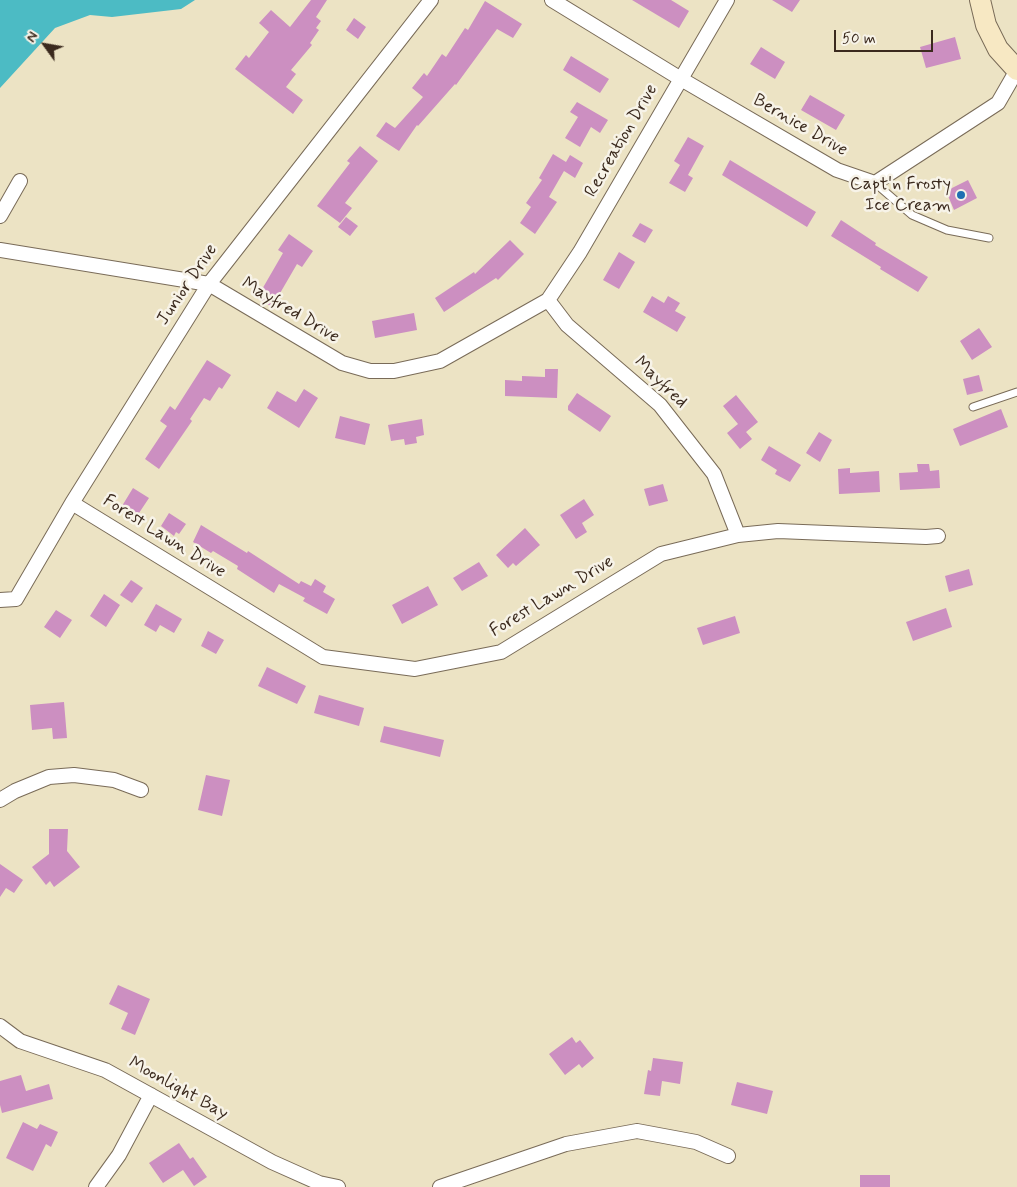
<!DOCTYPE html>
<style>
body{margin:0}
#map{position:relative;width:1017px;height:1187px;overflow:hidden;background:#ece3c4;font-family:Mynerve,sans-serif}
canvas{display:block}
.north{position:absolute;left:20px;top:20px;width:50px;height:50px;-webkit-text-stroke:4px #f7f3e8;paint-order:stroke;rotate:302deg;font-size:14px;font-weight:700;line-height:20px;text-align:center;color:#3b2a1e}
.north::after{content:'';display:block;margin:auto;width:18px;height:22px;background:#3b2a1e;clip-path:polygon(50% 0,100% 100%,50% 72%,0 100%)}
.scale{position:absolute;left:834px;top:30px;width:99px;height:22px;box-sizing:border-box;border:2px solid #3b2a1e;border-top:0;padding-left:6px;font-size:15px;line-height:18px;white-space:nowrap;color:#3b2a1e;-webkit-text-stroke:4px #f7f3e8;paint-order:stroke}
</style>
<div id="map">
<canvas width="1017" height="1187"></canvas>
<div class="north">N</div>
<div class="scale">50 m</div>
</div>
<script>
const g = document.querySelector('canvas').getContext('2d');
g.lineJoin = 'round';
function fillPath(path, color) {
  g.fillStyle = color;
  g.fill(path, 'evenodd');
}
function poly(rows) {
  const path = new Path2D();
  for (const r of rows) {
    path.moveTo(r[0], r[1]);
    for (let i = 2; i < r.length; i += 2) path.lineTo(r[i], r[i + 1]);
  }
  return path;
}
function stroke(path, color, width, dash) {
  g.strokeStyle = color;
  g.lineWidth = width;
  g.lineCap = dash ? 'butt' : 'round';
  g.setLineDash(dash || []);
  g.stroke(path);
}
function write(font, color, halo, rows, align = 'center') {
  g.font = font + ' Mynerve,sans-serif';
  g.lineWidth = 5;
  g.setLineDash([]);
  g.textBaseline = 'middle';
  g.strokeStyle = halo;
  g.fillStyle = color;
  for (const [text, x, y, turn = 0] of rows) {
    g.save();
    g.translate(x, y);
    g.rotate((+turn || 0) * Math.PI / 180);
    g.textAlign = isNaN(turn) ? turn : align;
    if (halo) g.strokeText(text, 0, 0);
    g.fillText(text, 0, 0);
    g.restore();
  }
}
const water = poly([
 [0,0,195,0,181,9,112,17,90,15,55,28,0,88]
]);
const building = poly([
 [311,0,327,0,316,17,321,21,316,28,319,30,310,43,312,45,291,70,296,74,286,87,303,100,293,114,235,69,246,55,249,58,269,32,259,23,271,10,290,27],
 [632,0,671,0,689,11,679,28],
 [772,0,800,0,792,12],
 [485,1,522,24,513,38,497,29,456,85,455,84,418,126,417,125,399,151,376,136,386,122,395,128,423,97,412,88,424,73,427,76,442,54,446,57,465,28,468,30],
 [354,18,366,27,358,39,346,30],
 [955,37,961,59,926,68,920,47],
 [761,47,785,62,775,79,750,64],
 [571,56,609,79,600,93,563,70],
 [810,95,845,115,836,130,801,110],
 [577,102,608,120,600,133,591,127,580,147,565,138,578,117,570,112],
 [688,137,704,146,688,175,693,178,685,192,669,183,680,165,674,161],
 [360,146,378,161,345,203,352,208,340,223,317,206,350,163,347,161],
 [553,154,566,162,570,155,583,163,575,178,564,171,549,197,557,202,535,234,520,223,531,207,526,203,542,180,539,178],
 [730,160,816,212,807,227,722,175],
 [968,180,977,198,954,210,946,191],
 [346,217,358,226,350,236,338,227],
 [841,220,876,243,875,245,928,277,918,292,880,269,881,267,831,236],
 [640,223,653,230,645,243,632,236],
 [289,234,313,251,302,267,297,264,272,307,257,298,283,253,278,250],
 [510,240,524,254,498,280,496,278,444,312,435,298,474,272,475,274],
 [619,252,635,262,619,289,603,280],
 [652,296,664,303,668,296,680,303,675,311,686,317,677,332,643,312],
 [414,313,417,330,375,338,372,321],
 [979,328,992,347,972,360,960,341],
 [207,360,231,375,222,389,219,387,210,401,204,398,190,419,192,421,159,469,145,459,167,426,160,421,170,406,175,410],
 [545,369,558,369,557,398,505,396,505,380,522,381,522,376,545,377],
 [979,375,983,391,967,395,963,379],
 [304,389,318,398,299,428,267,408,277,391,296,402],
 [577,393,611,416,600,432,568,410,568,406],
 [736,395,758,422,746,432,752,439,740,449,727,433,738,424,723,406],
 [1001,409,1008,427,960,446,953,429],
 [340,416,370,424,365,445,335,438],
 [422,419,424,435,416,437,417,443,405,445,404,439,391,441,388,425],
 [819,432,832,440,820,462,806,453],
 [769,446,801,465,790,482,775,474,777,470,761,460],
 [917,464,929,464,930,471,939,470,940,488,900,490,899,473,918,472],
 [850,468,850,473,879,471,880,492,839,494,838,469],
 [663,484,668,501,649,506,644,489],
 [133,488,149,498,137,516,122,506],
 [584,499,594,515,582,523,587,532,576,539,560,515],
 [169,513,186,524,179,534,176,532,174,536,161,526],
 [201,525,247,553,248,551,299,584,301,581,311,586,315,579,326,586,323,592,335,599,327,614,303,601,305,598,279,584,274,593,237,569,238,566,213,551,211,553,193,542],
 [525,528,540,545,516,566,513,563,508,568,496,555],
 [479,562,488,576,462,591,453,578],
 [969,569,973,585,949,592,945,576],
 [131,580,143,588,132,603,120,595],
 [428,586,438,605,402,624,392,605],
 [104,594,120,605,106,627,90,616],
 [156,604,182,619,174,633,160,625,156,632,144,625],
 [946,608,952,627,913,641,906,622],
 [56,610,72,620,60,638,44,627],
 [735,616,740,633,703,645,697,628],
 [208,631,224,640,216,654,201,646],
 [267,667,306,686,297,704,258,686],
 [319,695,364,708,359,726,314,713],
 [64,702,67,738,53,739,52,728,32,730,30,705],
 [384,726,444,740,440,757,380,742],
 [206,775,230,780,222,816,198,810],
 [49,829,68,829,67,851,80,867,54,887,50,881,46,885,32,867,49,854],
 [0,864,23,880,14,893,6,888,0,897],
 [118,985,150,999,135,1035,121,1029,128,1013,109,1004],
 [572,1037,576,1043,580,1040,594,1058,582,1068,579,1064,565,1075,549,1054],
 [653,1058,683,1062,680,1084,662,1081,660,1096,644,1094,648,1070,651,1071],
 [21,1075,26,1091,49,1084,53,1099,2,1113,0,1105,0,1081],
 [737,1082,773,1091,767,1114,731,1105],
 [23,1122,37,1129,40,1124,58,1132,51,1147,46,1144,33,1171,6,1158],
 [179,1143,190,1159,193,1157,207,1177,194,1186,183,1170,163,1183,149,1163],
 [860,1175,890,1175,890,1187,860,1187]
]);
const lane = poly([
 [875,183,912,215,947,230,989,238],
 [973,407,1017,392]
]);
const street = poly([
 [552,0,681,79,837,170,875,183,998,103,1017,70],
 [0,216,20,181],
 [0,250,209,284,342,363,370,371,394,371,440,361,548,300,580,252,727,0],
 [548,300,567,325,660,405,714,474,738,535],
 [72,503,323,657,415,669,501,652,661,554,738,535,778,531,926,537,938,536],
 [0,600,16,599,72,503,209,284,431,0],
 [0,800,15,791,49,777,74,775,114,780,141,790],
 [0,1026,20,1041,105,1070,272,1162,319,1183,338,1187],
 [96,1187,119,1155,151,1095],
 [440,1187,566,1144,637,1131,696,1142,728,1156]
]);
const secondary = poly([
 [980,0,986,25,998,49,1017,70]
]);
const markers = [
 [961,195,5,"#1f6fb2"]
];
const streetNames = [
 ["Bernice Drive",800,126,30],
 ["Recreation Drive",622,141,-60],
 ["Junior Drive",188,285,-56],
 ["Mayfred Drive",290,311,31],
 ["Mayfred",660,383,44],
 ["Forest Lawn Drive",164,537,32],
 ["Forest Lawn Drive",552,597,-31],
 ["Moonlight Bay",178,1089,29]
];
const poiNames = [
 ["Capt'n Frosty",951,185],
 ["Ice Cream",951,206]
];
fillPath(water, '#4cbbc4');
fillPath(building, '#cc8fc1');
stroke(lane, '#796b58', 9);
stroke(street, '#796b58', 16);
stroke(secondary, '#796b58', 22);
stroke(lane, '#fff', 7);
stroke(street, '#fff', 14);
stroke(secondary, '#f7e8c3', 20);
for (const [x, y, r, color] of markers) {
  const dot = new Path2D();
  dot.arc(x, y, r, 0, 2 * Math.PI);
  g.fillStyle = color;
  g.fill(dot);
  stroke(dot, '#f7f3e8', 2);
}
write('18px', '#3b2a1e', '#f7f3e8', streetNames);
write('18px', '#3b2a1e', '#f7f3e8', poiNames, 'right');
</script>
